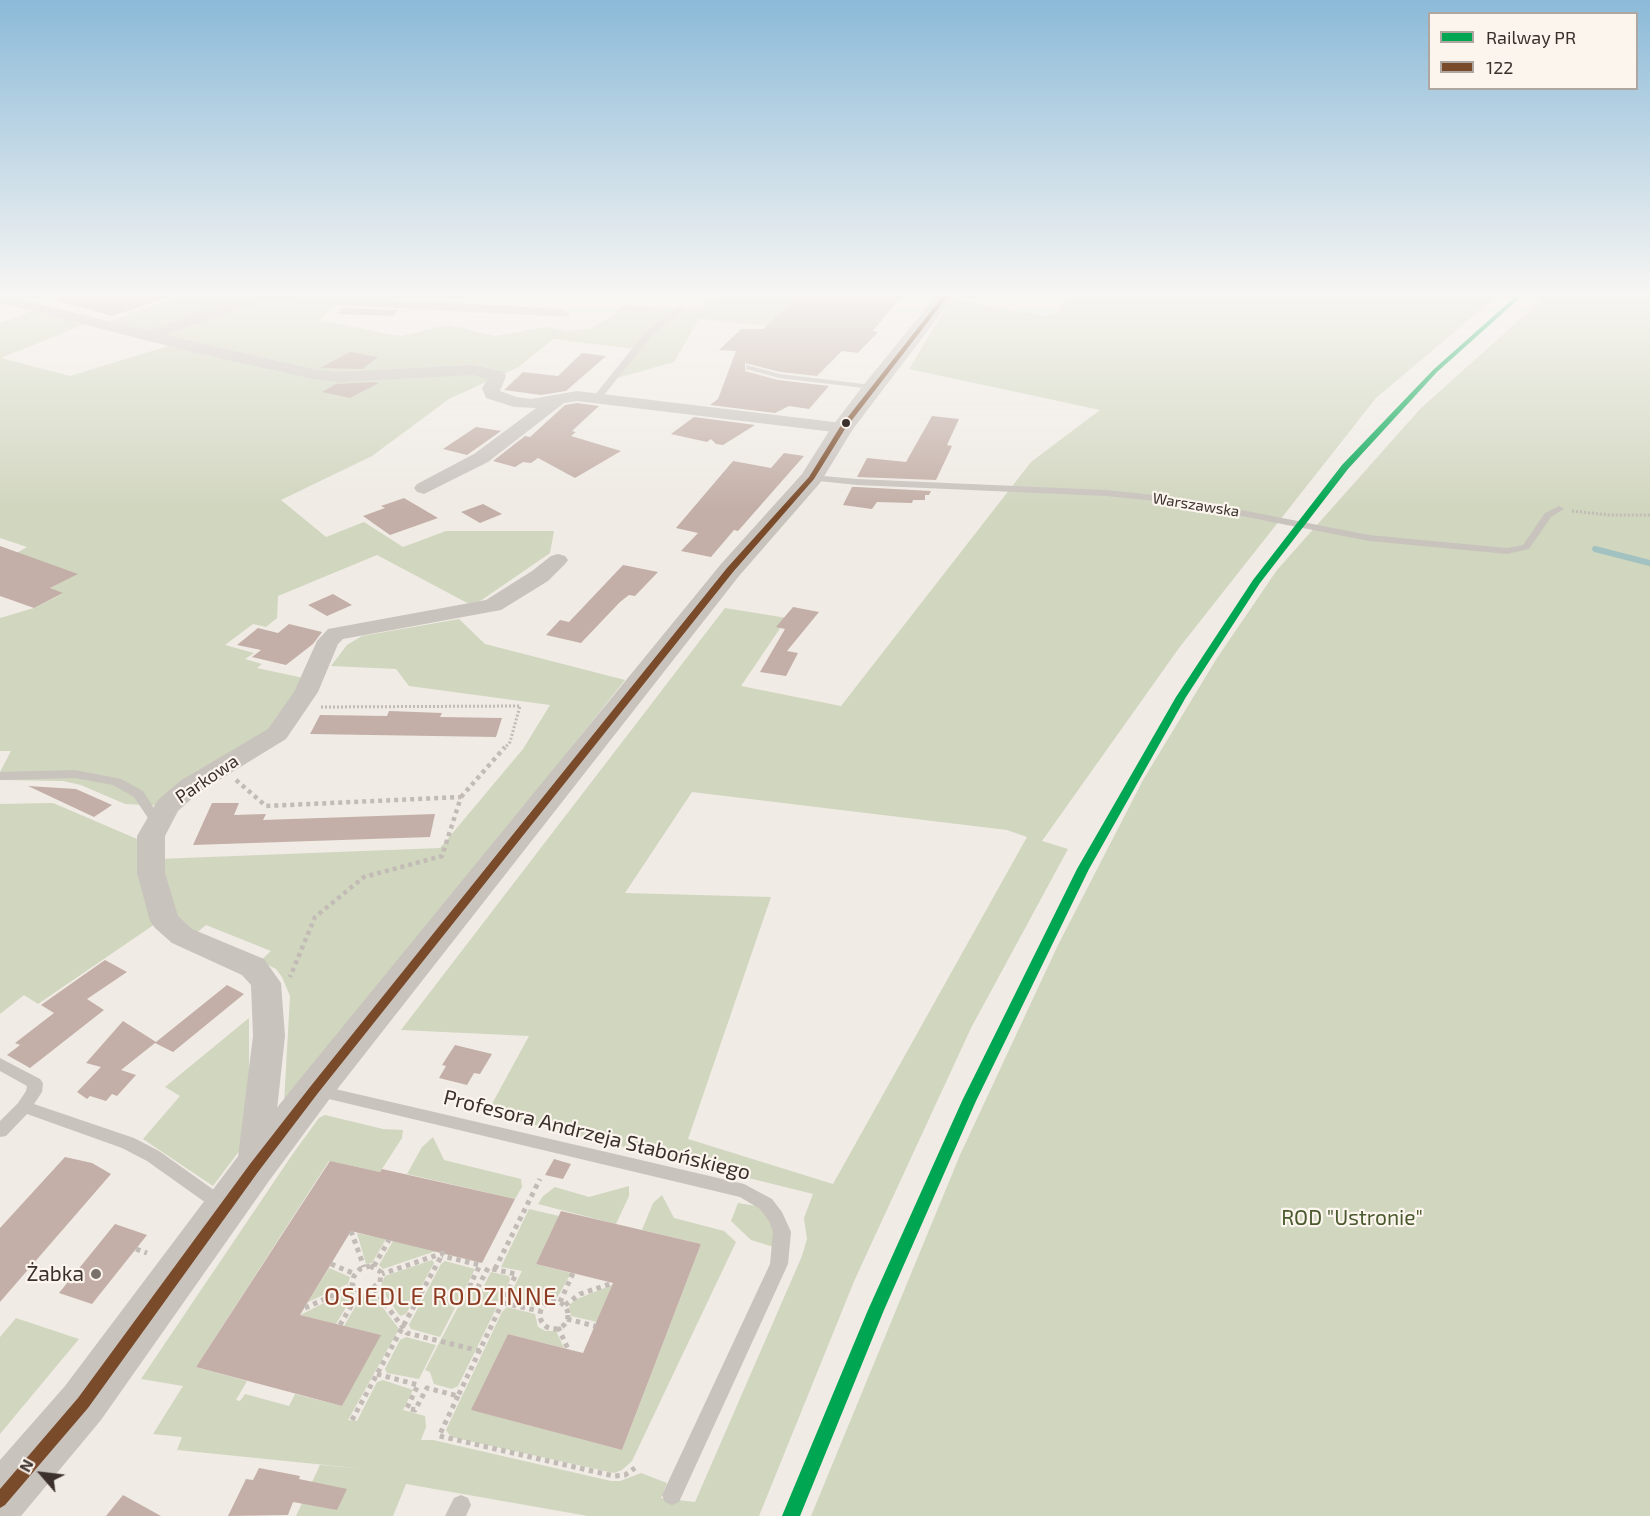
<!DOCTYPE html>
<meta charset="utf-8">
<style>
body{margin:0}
#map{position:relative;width:1650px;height:1516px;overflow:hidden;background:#f0ebe5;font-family:"Exo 2",sans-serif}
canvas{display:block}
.legend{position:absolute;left:1428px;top:12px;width:210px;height:78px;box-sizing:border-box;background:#fbf5ee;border:2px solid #aea6a0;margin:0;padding:8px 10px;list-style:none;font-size:18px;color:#3b302b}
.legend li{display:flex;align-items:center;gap:12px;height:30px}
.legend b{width:30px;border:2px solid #aea6a0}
.north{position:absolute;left:12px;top:1444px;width:60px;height:60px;-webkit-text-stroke:4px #fbf5ee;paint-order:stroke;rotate:298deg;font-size:16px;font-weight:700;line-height:24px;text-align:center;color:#3b302b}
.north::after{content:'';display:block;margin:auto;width:21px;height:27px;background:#3b302b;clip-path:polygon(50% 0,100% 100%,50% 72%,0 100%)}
</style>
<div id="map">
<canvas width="1650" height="1516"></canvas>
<ul class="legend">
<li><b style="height:8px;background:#00a651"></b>Railway PR</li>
<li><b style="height:8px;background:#7a4b2a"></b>122</li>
</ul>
<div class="north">N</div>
</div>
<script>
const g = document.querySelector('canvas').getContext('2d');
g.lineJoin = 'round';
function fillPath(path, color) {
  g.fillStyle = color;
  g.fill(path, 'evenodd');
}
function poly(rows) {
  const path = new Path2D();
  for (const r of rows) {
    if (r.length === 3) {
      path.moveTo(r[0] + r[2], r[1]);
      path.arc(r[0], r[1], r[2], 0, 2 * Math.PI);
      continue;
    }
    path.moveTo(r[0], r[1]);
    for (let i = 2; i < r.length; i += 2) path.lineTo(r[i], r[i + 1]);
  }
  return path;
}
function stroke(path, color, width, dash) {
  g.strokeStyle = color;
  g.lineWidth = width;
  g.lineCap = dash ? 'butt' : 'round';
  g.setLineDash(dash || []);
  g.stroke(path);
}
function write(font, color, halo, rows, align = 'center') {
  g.font = font + ' "Exo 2",sans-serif';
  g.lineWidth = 4.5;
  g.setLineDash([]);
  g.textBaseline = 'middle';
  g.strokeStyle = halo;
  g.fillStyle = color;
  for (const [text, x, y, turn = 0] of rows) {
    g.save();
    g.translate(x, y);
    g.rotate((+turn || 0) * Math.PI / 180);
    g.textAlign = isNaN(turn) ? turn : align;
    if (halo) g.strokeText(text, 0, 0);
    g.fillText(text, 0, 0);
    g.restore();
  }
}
const green = poly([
 [181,296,252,296,147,332,109,321],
 [729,296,796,296,766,326,699,319,674,362,610,380,634,349,553,339,519,367,449,399,372,456,281,500,326,537,364,522,403,547,446,531,554,531,550,553,473,606,377,555,278,596,277,618,266,627,253,624,225,645,254,653,245,659,262,664,257,668,308,679,277,734,167,806,125,804,81,785,63,781,0,780,0,772,11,751,0,751,0,618,34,608,62,594,50,588,77,574,15,554,27,547,0,538,0,323,36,310,83,325,1,358,70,376,181,342,160,335,263,299,340,302,318,322,342,324,387,334,401,336,448,325,495,336,547,327,566,331,589,329,609,318,624,305,681,309,701,307,711,299,724,299],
 [1068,296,1497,296,1376,398,1179,648,1042,841,1068,849,971,1028,855,1279,759,1516,588,1516,406,1484,393,1516,296,1516,320,1465,365,1469,177,1450,182,1437,153,1434,183,1386,141,1379,292,1155,319,1118,325,1115,383,1129,403,1130,402,1138,380,1172,329,1161,196,1367,247,1381,236,1400,240,1401,245,1394,289,1406,295,1394,342,1406,380,1335,344,1326,362,1295,372,1293,399,1329,348,1420,357,1421,377,1382,383,1380,413,1390,403,1410,425,1416,426,1427,421,1440,433,1440,611,1481,620,1481,641,1473,667,1483,661,1498,695,1502,802,1256,807,1239,804,1218,813,1194,487,1113,529,1036,401,1030,725,608,787,618,741,686,841,706,1031,462,1100,410,909,369,951,299,1045,316,1057,314],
 [692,792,1007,830,1027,837,833,1184,688,1139,771,897,625,893],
 [1546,296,1650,296,1650,1516,811,1516,960,1155,1058,945,1143,780,1217,658,1277,570,1421,408],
 [459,619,485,644,625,680,290,1101,284,1104,290,996,282,977,276,969,260,961,271,951,206,925,194,935,176,919,158,859,440,848,523,749,550,705,409,686,396,669,331,666,347,645,362,636],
 [53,803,137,839,140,867,155,924,38,1004,24,995,0,1014,0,804],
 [249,1018,249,1138,213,1186,143,1139,180,1096,165,1087],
 [433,1137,444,1160,521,1179,522,1187,515,1199,407,1174,422,1147],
 [629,1186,629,1196,616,1224,538,1204,543,1196,555,1187,589,1197],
 [662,1195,674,1218,724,1231,736,1242,632,1461,622,1470,614,1473,451,1437,446,1430,502,1312,507,1307,535,1314,538,1327,546,1331,556,1331,564,1348,508,1334,472,1410,622,1450,701,1244,642,1230,653,1203],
 [738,1203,756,1206,763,1210,774,1223,774,1247,751,1240,731,1221],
 [529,1209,559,1216,536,1264,571,1273,557,1298,545,1301,538,1307,511,1301,509,1297,522,1271,501,1267],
 [357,1233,386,1239,372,1263,366,1264],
 [393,1241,436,1251,383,1269,379,1265],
 [432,1260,434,1263,406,1314,400,1316,380,1288,385,1276],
 [445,1261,475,1269,440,1337,411,1329,409,1325,441,1264],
 [329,1268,350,1277,348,1284,308,1302],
 [491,1272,509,1276,510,1280,458,1386,452,1389,434,1384,430,1372,425,1370,467,1290,480,1293],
 [612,1285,597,1322,571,1316,569,1305,577,1299],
 [350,1290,354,1294,336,1324,300,1315],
 [16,1318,79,1339,0,1434,0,1337],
 [406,1337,436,1345,419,1379,387,1373,385,1369,400,1340]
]);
const stream = poly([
 [1595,549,1650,563]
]);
const building = poly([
 [59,296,163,296,163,299,112,316,58,301],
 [797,296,901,296,873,331,878,332,858,353,842,351,817,376,780,372,745,363,745,371,778,380,829,386,809,409,789,406,775,413,710,405,718,399,736,351,719,350,741,329,763,329],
 [342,308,399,310,393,316,336,314],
 [350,352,378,357,362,369,320,368],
 [582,353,606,356,566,391,541,395,504,390,523,372,558,376],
 [375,382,379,383,350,398,322,392,336,384],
 [577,403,599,406,572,431,576,432,571,436,621,451,575,478,538,458,531,463,523,462,515,467,493,461,525,436,530,437,565,405],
 [932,416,959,419,947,445,952,446,936,480,857,477,867,458,906,462],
 [694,417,755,425,723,445,716,444,711,439,707,442,671,434],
 [476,427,501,431,467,455,443,449],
 [784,453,804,456,738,531,734,530,711,557,681,551,698,533,676,528,733,461,771,468],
 [852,487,857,487,931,491,929,495,925,495,925,500,913,500,912,503,877,502,872,509,843,505],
 [404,498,438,518,390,535,363,516,385,508,381,506],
 [483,504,502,514,480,523,461,512],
 [0,546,78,574,50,588,63,593,34,608,0,596],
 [623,565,658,572,635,596,629,595,620,602,581,643,546,635,560,620,569,622],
 [333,594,352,605,327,616,308,605],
 [793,607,819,612,787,651,798,653,786,676,760,672,785,629,776,627],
 [289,624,322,632,313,644,286,665,252,657,261,650,237,645,258,628,278,633],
 [389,711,442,713,440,717,502,718,496,737,310,734,320,715,387,716],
 [28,786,76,789,112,805,94,817],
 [212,803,239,803,234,815,266,814,263,820,435,814,430,837,193,845],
 [105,960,127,972,87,999,104,1010,30,1068,7,1055,20,1045,15,1043,54,1013,41,1005],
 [227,985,244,994,173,1052,155,1043,121,1070,136,1075,117,1096,112,1094,106,1101,90,1096,87,1099,77,1092,101,1067,86,1063,123,1021,156,1042],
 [455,1045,492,1054,480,1074,474,1073,467,1085,439,1078,446,1066,442,1065],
 [65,1157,92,1163,111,1174,0,1302,0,1228],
 [554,1159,571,1164,563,1179,545,1175],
 [330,1161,380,1172,382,1169,515,1199,482,1263,351,1231,300,1315,381,1335,342,1406,196,1367],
 [561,1211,701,1244,622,1450,471,1410,508,1334,583,1353,613,1283,536,1264],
 [115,1224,147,1235,92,1304,59,1293],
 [259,1468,300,1476,299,1479,347,1489,337,1510,293,1502,288,1515,228,1516,246,1479,253,1480],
 [123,1495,161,1516,106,1516]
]);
const pathFar2 = poly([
 [1572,511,1610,515,1650,515],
 [321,707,520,706,510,742,504,749]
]);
const pathFar1 = poly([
 [236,780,266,806,461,797,442,856,364,877,315,917,290,977],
 [461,797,505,747]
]);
const path = poly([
 [351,1231,364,1267],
 [136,1249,147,1253],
 [331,1264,355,1274],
 [370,1266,381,1272,380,1282,369,1291,358,1291,352,1284,354,1276,360,1269,370,1266],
 [374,1266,389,1240],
 [495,1269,540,1179],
 [374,1289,407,1333,480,1351],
 [554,1315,14],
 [560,1302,573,1273],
 [503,1303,540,1311],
 [565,1305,580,1294,613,1283],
 [305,1308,353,1286],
 [567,1319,595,1326],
 [340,1325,360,1291],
 [558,1327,568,1349],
 [377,1374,418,1385,407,1408,415,1410,427,1388,458,1396,516,1274,488,1268,478,1287,470,1285,480,1265,442,1256],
 [458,1396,439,1436,614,1476,625,1475,635,1468],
 [352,1420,443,1253,382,1274]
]);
const service = poly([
 [678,307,685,309,653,334,600,400,594,400,594,396,647,330,678,307],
 [746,365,780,374,872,385,876,387,872,389,779,378,746,369,746,365],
 [812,475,857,479,1106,490,1175,497,1369,535,1507,548,1523,545,1545,513,1559,506,1564,509,1551,517,1529,549,1507,554,1369,541,1175,503,1106,496,857,485,809,480,809,476,812,475],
 [75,770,121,779,143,791,164,824,162,827,154,827,134,797,113,785,75,778,0,780,0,772,75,770],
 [0,1058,40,1079,43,1083,42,1092,34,1104,134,1138,159,1151,228,1200,230,1205,228,1210,222,1212,216,1210,147,1161,122,1148,27,1114,6,1136,0,1137,0,1121,18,1103,26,1091,27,1086,0,1071,0,1058],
 [318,1085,744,1184,772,1199,782,1212,791,1232,788,1264,679,1502,672,1505,665,1502,662,1495,770,1264,773,1232,769,1221,760,1209,740,1197,312,1095,310,1091,312,1087,318,1085],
 [461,1495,468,1498,471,1505,466,1516,445,1516,454,1498,461,1495]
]);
const minor = poly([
 [0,296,8,296,148,331,246,296,316,296,562,309,570,314,567,317,261,301,165,335,313,369,339,372,473,365,504,372,506,376,500,391,517,397,531,399,577,391,842,423,848,424,851,428,848,432,842,433,577,401,564,403,488,462,424,494,417,492,414,488,417,484,474,454,536,408,514,407,486,398,482,388,488,379,473,375,339,382,313,379,192,352,0,303,0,296],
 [558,554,565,556,568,560,565,564,548,581,501,610,343,639,338,644,318,692,286,739,198,793,178,811,165,836,165,873,178,916,192,929,264,959,281,983,285,1036,271,1165,266,1175,254,1179,242,1175,237,1165,253,1036,251,985,242,975,172,943,155,928,150,921,137,873,137,836,158,800,180,781,268,729,294,692,317,641,328,629,486,600,532,571,551,556,558,554]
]);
const tertiary = poly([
 [936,296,954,296,853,429,820,483,739,576,328,1101,269,1181,101,1420,21,1516,0,1516,0,1460,65,1386,239,1155,300,1079,721,564,802,474,831,428,865,383,936,296]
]);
const bus1 = poly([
 [943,296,948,296,845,429,814,479,733,572,318,1093,258,1172,88,1408,5,1505,0,1508,0,1489,78,1398,250,1164,310,1087,727,568,809,477,840,427,943,296]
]);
const rail1 = poly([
 [1516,296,1522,296,1437,372,1348,469,1260,583,1186,697,1089,869,976,1101,884,1310,800,1516,782,1516,868,1310,962,1101,1077,869,1176,697,1253,580,1342,465,1433,370,1516,296]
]);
const markers = [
 [846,423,5,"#3b302b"],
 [96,1274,6,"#7a716c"]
];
const farStreetnames = [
 ["Warszawska",1196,505,9]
];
const streetNames = [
 ["Parkowa",207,779,-34]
];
const nearStreetnames = [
 ["Profesora Andrzeja Słabońskiego",597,1135,14]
];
const nearParknames = [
 ["ROD \"Ustronie\"",1352,1218]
];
const nearPoinames = [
 ["Żabka",84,1274]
];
const nearNeighbourhoodnames = [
 ["OSIEDLE RODZINNE",441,1297]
];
fillPath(green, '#d1d6bf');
stroke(stream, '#a1c2c1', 6);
fillPath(building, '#c3afa7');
stroke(pathFar2, '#c2bbb6', 3, [2, 2]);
stroke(pathFar1, '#c2bbb6', 4.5, [4, 4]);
stroke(path, '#c2bbb6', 5, [4.5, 4.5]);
fillPath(service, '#c9c3be');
fillPath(minor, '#c9c3be');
fillPath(tertiary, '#c9c3be');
fillPath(bus1, '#7a4b2a');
fillPath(rail1, '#00a651');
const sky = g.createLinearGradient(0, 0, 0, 508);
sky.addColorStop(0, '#8bbad8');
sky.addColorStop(0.58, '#f8f6f3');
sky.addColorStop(1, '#f8f6f300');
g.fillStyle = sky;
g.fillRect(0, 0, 1650, 508);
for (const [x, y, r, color] of markers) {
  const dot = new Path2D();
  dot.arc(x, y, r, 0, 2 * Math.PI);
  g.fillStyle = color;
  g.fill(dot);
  stroke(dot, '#fbf5ee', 2);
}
write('15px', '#3b302b', '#fbf5ee', farStreetnames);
write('18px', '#3b302b', '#fbf5ee', streetNames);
write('21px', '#3b302b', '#fbf5ee', nearStreetnames);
write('21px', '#4a5a2e', '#fbf5ee', nearParknames);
write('21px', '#3b302b', '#fbf5ee', nearPoinames, 'right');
g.letterSpacing = '1.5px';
write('24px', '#8c3b22', '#fbf5ee', nearNeighbourhoodnames);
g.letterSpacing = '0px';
</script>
